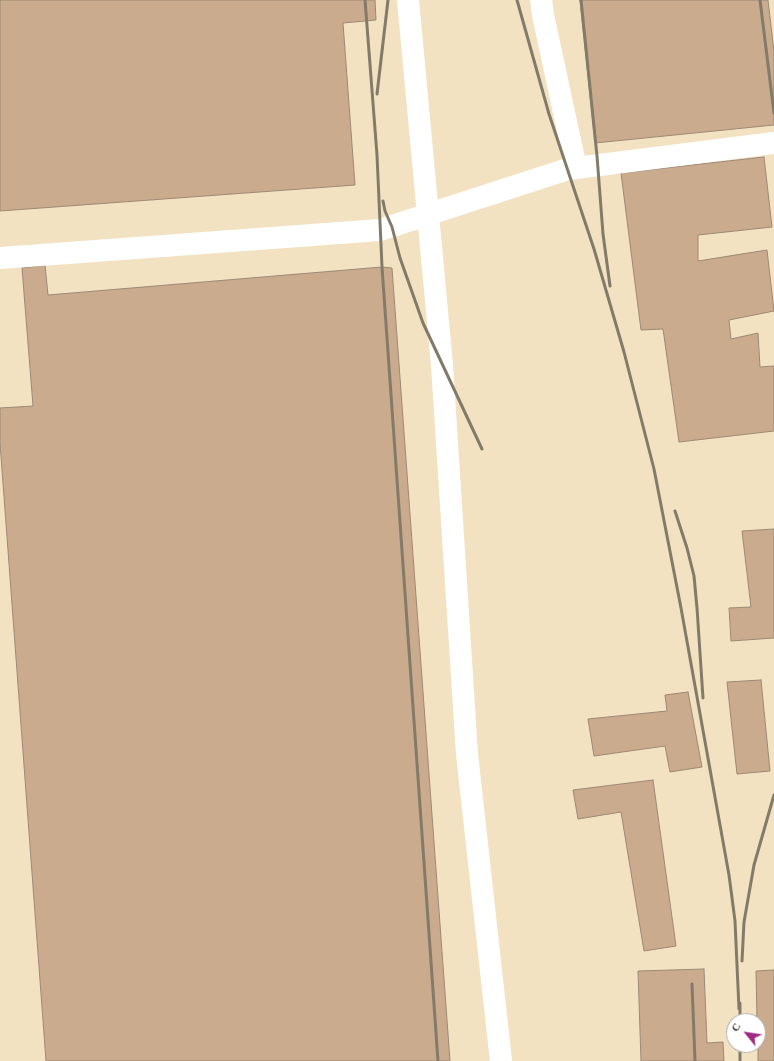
<!DOCTYPE html>
<meta charset="utf-8">
<style>
body{margin:0}
#map{position:relative;width:774px;height:1061px;overflow:hidden;background:#fbeed3;font-family:Spectral,serif}
canvas{display:block}
.north{position:absolute;left:726px;top:1013px;width:40px;height:40px;box-sizing:border-box;background:#fff;border:1px solid #aeaca8;border-radius:50%;rotate:300deg;font-size:11px;font-weight:700;line-height:16px;text-align:center;color:#343025}
.north::after{content:'';display:block;margin:auto;width:14px;height:18px;background:#a02982;clip-path:polygon(50% 0,100% 100%,50% 72%,0 100%)}
</style>
<div id="map">
<canvas width="774" height="1061"></canvas>
<div class="north">С</div>
</div>
<script>
const g = document.querySelector('canvas').getContext('2d');
g.lineJoin = 'round';
function fillPath(path, color) {
  g.fillStyle = color;
  g.fill(path, 'evenodd');
}
function poly(rows) {
  const path = new Path2D();
  for (const r of rows) {
    path.moveTo(r[0], r[1]);
    for (let i = 2; i < r.length; i += 2) path.lineTo(r[i], r[i + 1]);
  }
  return path;
}
function stroke(path, color, width, dash) {
  g.strokeStyle = color;
  g.lineWidth = width;
  g.lineCap = dash ? 'butt' : 'round';
  g.setLineDash(dash || []);
  g.stroke(path);
}
const built = poly([
 [0,0,774,0,774,1061,0,1061],
 [734,1021,758,1021,758,1045,734,1045]
]);
const building = poly([
 [0,0,375,0,376,20,343,23,355,185,0,211,0,0],
 [580,0,768,0,774,52,774,125,595,143,580,0],
 [764,157,772,227,698,235,698,261,767,250,774,311,729,320,731,339,758,333,760,367,774,366,774,431,679,442,663,329,641,330,621,173,764,157],
 [45,265,48,295,382,267,392,268,450,1061,46,1061,0,443,0,408,33,406,22,268,45,265],
 [774,529,774,638,731,641,729,608,751,607,742,531,774,529],
 [761,680,770,771,737,774,727,682,761,680],
 [688,692,702,767,670,772,665,746,594,756,588,719,667,711,665,695,688,692],
 [653,780,676,946,644,951,621,812,578,819,573,790,653,780],
 [704,969,707,1043,723,1042,724,1061,641,1061,638,971,704,969],
 [774,970,774,1061,758,1061,758,1021,757,1021,756,971,774,970]
]);
const minor = poly([
 [408,0,442,365,467,754,501,1061],
 [541,0,543,15,576,168],
 [0,258,380,230,568,169,774,143]
]);
const rail = poly([
 [365,0,377,155,382,267,438,1061],
 [517,0,549,114,594,249,624,352,654,469,681,608,729,875,735,921,739,1009],
 [581,0,597,156,603,234,610,286],
 [760,0,774,113],
 [377,94,388,0],
 [383,201,385,211,392,227,400,258,423,323,482,449],
 [675,511,687,548,694,576,697,608,703,698],
 [742,961,744,922,754,865,774,795],
 [692,984,695,1061],
 [740,1003,740,1021],
 [740,1061,740,1045]
]);
fillPath(built, '#f2e2c1');
fillPath(building, '#cbab8d');
stroke(building, '#9e8976', 1);
stroke(minor, '#fff', 22);
stroke(rail, '#827b69', 3);
</script>
